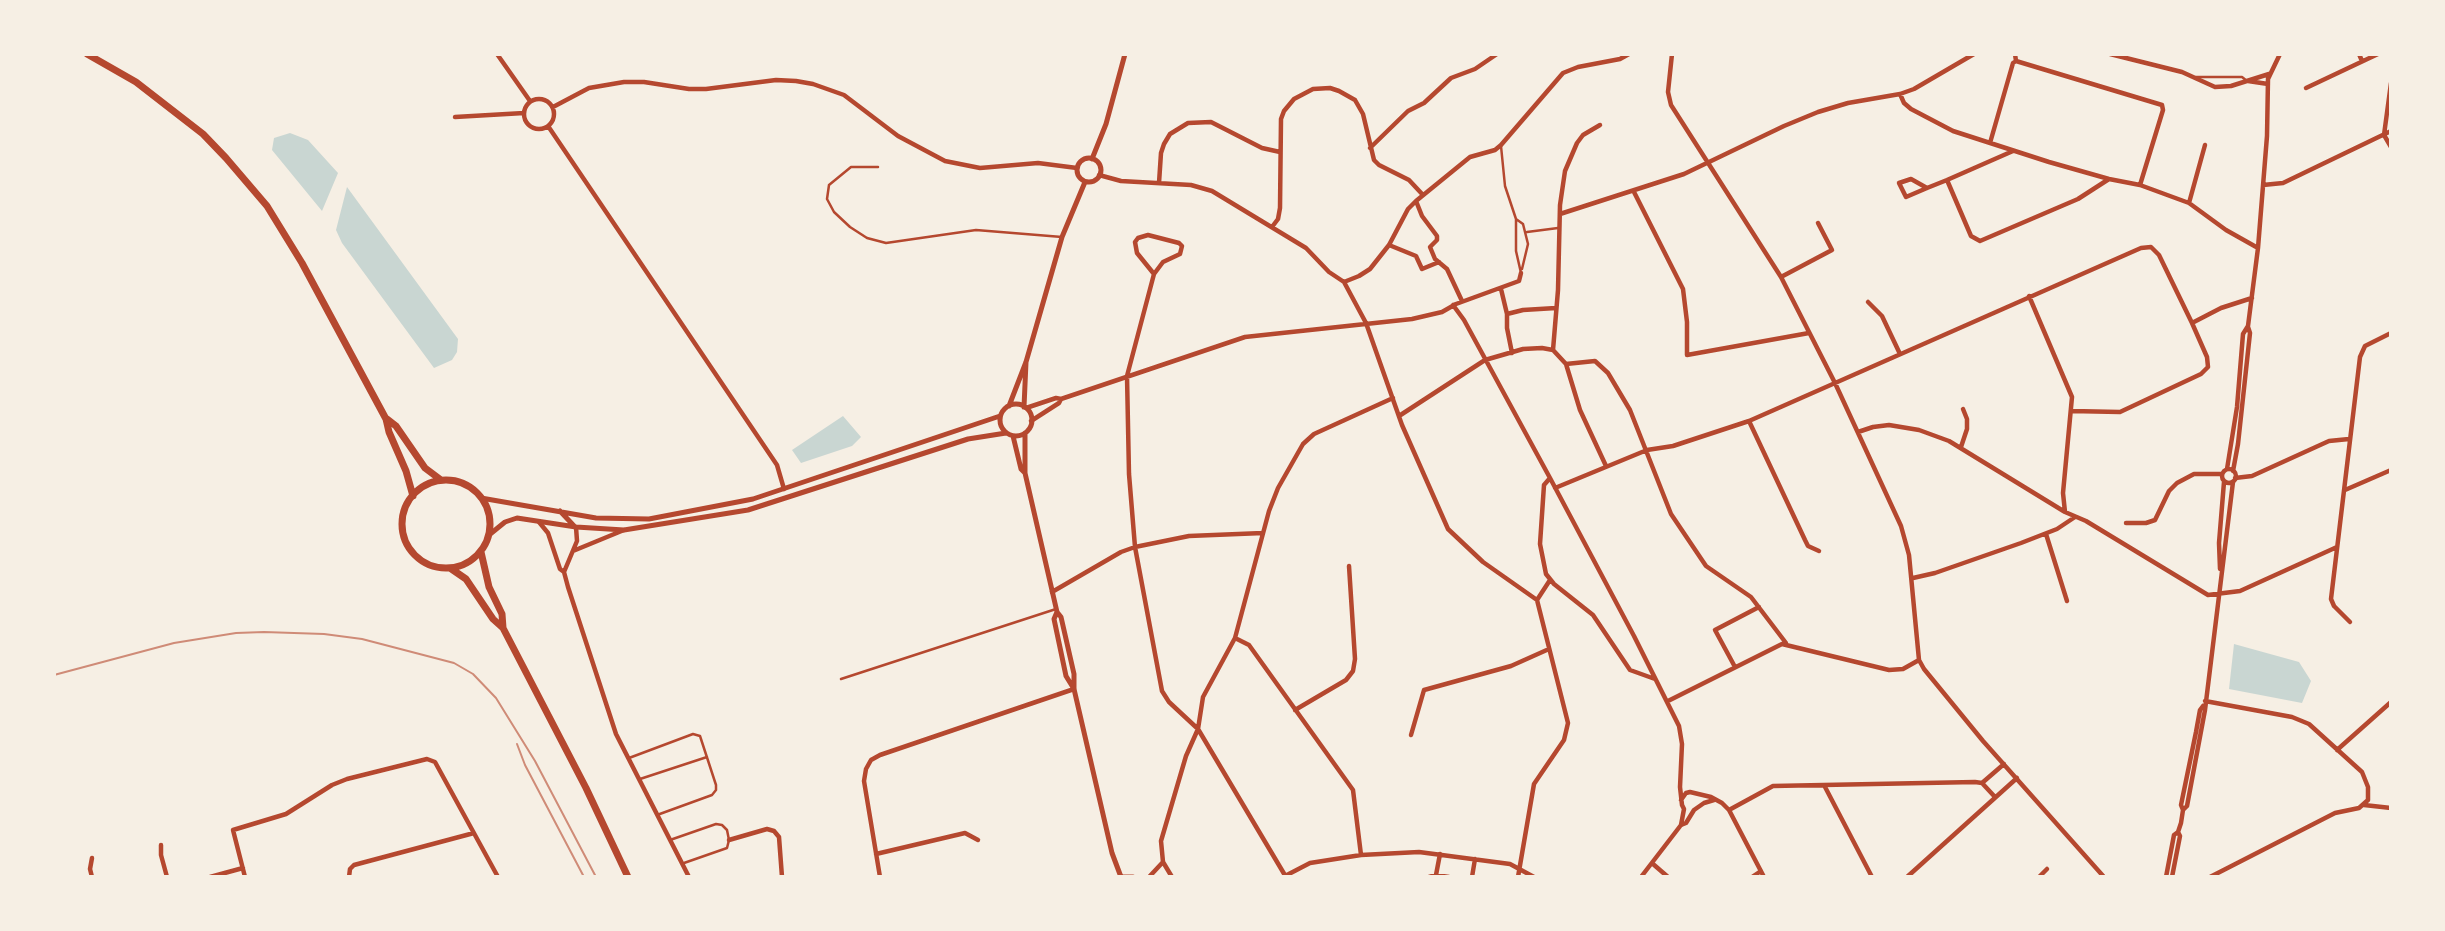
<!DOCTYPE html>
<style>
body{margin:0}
#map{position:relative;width:2445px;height:931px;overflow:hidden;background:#f6efe4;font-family:Figtree,sans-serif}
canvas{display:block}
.frame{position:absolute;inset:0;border:56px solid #f6efe4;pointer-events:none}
</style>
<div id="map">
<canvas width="2445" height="931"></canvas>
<div class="frame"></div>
</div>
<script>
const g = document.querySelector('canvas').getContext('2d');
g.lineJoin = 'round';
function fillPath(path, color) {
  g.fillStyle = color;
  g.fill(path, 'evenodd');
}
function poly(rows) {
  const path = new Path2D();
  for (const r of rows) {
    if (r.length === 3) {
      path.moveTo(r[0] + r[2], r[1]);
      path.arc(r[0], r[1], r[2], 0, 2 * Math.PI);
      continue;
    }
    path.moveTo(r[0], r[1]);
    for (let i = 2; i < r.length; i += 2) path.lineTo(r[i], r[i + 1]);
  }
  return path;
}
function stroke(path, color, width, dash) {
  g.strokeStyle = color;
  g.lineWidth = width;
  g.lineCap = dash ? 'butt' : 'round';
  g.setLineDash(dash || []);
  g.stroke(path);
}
const water = poly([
 [290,133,308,140,338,173,322,211,272,150,274,138],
 [347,187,458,339,457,352,452,360,434,368,342,243,336,230],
 [843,416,861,437,852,446,801,463,792,450],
 [2234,644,2299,662,2311,681,2302,703,2229,689]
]);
const service = poly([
 [2196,77,2242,77,2247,81],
 [1501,146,1505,186,1516,219,1516,251,1521,273],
 [878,167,851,167,829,185,827,199,834,212,850,227,867,238,886,243,976,230,1062,237],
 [1516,219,1523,224,1528,244,1522,269],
 [1527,232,1558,228],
 [841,679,1056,609],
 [629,758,693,734,700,736,716,785,716,790,712,795,657,815],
 [640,779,707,757],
 [670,840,716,824,722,825,727,830,729,840,727,848,684,863]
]);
const minor = poly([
 [497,54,530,101],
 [1672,54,1668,92,1671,105,1781,277,1835,383,1901,526,1909,555,1919,660,1924,669,1983,741,2104,877],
 [2110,54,2182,72,2215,87,2231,86,2269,74],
 [2359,54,2362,61],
 [2016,61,2162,105,2163,110,2140,185],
 [2248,81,2268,84],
 [2391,83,2384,135,2391,147],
 [2306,88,2378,54],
 [1900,94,1904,103,1911,109,1953,131,2049,162,2109,179,2140,185,2189,203,2226,230,2258,248],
 [539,114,15],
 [553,107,589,88,624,82,644,82,689,89,706,89,776,80,796,81,813,84,844,95,898,136,945,161,980,168,1038,163,1077,168],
 [455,117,524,113],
 [548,126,777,465,784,489],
 [1990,143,2013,63,2016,61,2015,54],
 [1370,148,1408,111,1424,103,1451,78,1475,69,1497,54],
 [1099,175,1121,181,1191,185,1212,191,1306,248,1329,272,1344,282,1366,323,1402,425,1448,529,1483,562,1537,600,1568,723,1564,740,1534,784,1518,877],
 [1947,180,1971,236,1980,241,2078,199,2109,179],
 [1159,183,1161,153,1164,144,1170,134,1188,123,1211,122,1262,148,1280,152],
 [2263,185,2283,183,2391,131],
 [1927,188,1911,179,1899,183,1906,197,1927,188,1947,180,2013,151],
 [1634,192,1683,289,1687,322,1687,355,1809,333],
 [1416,201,1422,216,1437,236,1437,240,1430,247,1435,259,1447,269,1462,301],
 [2189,203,2205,145],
 [1560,214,1684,174,1784,126,1818,112,1848,103,1900,94,1914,89,1974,54],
 [1272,227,1278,219,1280,208,1281,119,1284,111,1294,99,1313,89,1330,88,1339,91,1355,100,1363,114,1374,160,1379,165,1409,180,1423,195],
 [1389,245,1416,256,1422,269,1439,262],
 [1154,274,1137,253,1135,242,1138,238,1148,235,1179,243,1182,246,1180,254,1163,262,1154,274,1127,376,1129,474,1135,547,1162,691,1169,702,1198,729,1286,877],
 [1781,277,1832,250,1818,223],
 [1344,282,1359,276,1370,269,1389,245,1408,209,1416,201,1470,157,1495,150,1501,145,1563,73,1578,67,1620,59,1629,54],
 [1501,289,1507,314,1507,328,1512,353],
 [2029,296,2072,397,2063,493,2065,512],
 [1868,302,1882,316,1900,354],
 [1453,305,1464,320,1550,478,1634,636,1679,726,1682,744,1680,787,1682,805,1684,809,1681,825],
 [1507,314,1523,310,1556,308],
 [2192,323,2221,308,2252,298],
 [1553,350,1558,290,1560,205,1565,171,1577,143,1583,135,1600,125],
 [1566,364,1595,361,1608,373,1630,410,1671,514,1706,566,1751,597,1786,643],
 [1026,408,1056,398,1061,399,1245,337,1412,319,1442,312,1456,304,1519,281,1521,273],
 [1399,416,1485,360,1523,349,1542,348,1553,350,1566,364,1580,410,1606,466],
 [1031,421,1059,403,1061,399],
 [1749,421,1805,540,1808,546,1819,551],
 [1858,432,1873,427,1889,425,1919,430,1949,441,2065,512,2086,521,2208,595,2240,591,2337,547],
 [1961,447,1967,429,1967,419,1963,409],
 [2227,469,2237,407,2243,334,2248,326,2258,248,2267,136,2268,79,2280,54],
 [2229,476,7],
 [2233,471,2238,444,2250,333,2248,327],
 [1550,478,1544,485,1540,544,1546,574,1554,584,1593,615,1630,670,1655,679],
 [2235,478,2252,476,2329,441,2349,439],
 [1555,488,1647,450,1673,446,1749,421,2141,248,2151,247,2159,255,2192,323,2207,357,2208,367,2201,374,2120,412,2071,411],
 [2345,490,2391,470],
 [539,522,548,533,560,569,564,572],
 [2126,523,2146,523,2155,520,2169,491,2177,483,2194,474,2222,474],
 [576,527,577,541,564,572,568,587,616,734,689,877],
 [2046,534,2067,601],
 [573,551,624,530],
 [2220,569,2219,543,2224,482],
 [1913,578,1935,573,2021,543,2057,529,2075,517],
 [1052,592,1121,552,1135,547,1189,536,1263,533],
 [1537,600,1550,580],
 [2350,622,2334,606,2331,599,2360,357,2365,346,2391,333],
 [1235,638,1249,645,1353,790,1361,855],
 [1735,667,1715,630,1759,607],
 [1668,701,1782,644,1889,670,1903,669,1919,660],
 [2205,701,2292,717,2309,724,2362,772,2368,787,2368,800,2359,808,2335,813,2210,877],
 [1295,710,1346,680,1353,671,1355,659,1349,566],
 [1411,735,1424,690,1511,666,1549,649],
 [2337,750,2391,702],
 [1982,783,2004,764],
 [1824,785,1872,877],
 [1681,800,1686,793,1690,792,1711,797,1722,803,1729,810,1764,877],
 [2364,805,2391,808],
 [1729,810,1773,786,1975,782,1982,783,1995,797],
 [2183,810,2187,806,2205,710,2233,482],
 [729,840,767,829,774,831,779,837,782,877],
 [161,845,161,855,167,877],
 [876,854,965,833,978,840],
 [92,858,90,869,92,877],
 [1163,862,1172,877],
 [1653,864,1668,877],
 [1436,875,1440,854],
 [1285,876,1310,863,1361,855,1419,852,1510,864,1534,877],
 [210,877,243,868],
 [245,877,233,830,286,814,332,785,347,779,427,759,435,762,498,877],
 [349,877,350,869,354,865,474,833],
 [880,877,864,781,866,769,871,760,880,755,1074,689],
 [1149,877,1163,862,1161,841,1186,756,1198,729,1203,697,1235,638,1269,511,1278,488,1303,444,1314,434,1393,398],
 [1429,877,1436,875,1449,877],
 [1472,877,1475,859],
 [1641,877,1681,825,1686,823,1694,810,1704,803,1714,800],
 [1752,877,1761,871],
 [1907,877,2017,778],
 [2039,877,2047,869],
 [2166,877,2174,835,2178,832,2181,823,2183,810,2181,805,2196,732,2200,710,2203,706],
 [2172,877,2180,836,2178,832]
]);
const tertiary = poly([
 [1089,170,12],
 [1092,159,1106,124,1125,54],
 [1016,420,16],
 [1009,406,1026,362,1062,237,1085,182],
 [1024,407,1026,362],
 [1025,433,1025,473,1057,612,1061,617,1074,674,1074,689,1112,853,1121,877],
 [1013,436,1021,469,1025,473],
 [481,498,596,518,649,519,753,499,1000,416],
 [560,511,575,527],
 [489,535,505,522,517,518,576,527,624,530,748,510,968,439,1006,433],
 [1057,612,1054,619,1066,676,1074,689],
 [1123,877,1133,877]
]);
const primary = poly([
 [87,54,136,82,203,134,226,158,267,206,302,263,386,419,389,432,406,471,413,496],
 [387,419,396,426,425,468,441,480],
 [446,524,44],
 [481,552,489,587,502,614,503,628,586,788,628,877],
 [450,568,466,579,493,619,503,628]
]);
const tram = poly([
 [54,675,174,643,236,633,264,632,324,634,362,639,454,663,473,674,496,698,535,761,596,877],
 [517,744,525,765,584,877]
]);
fillPath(water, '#c9d6d2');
stroke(service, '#b5482f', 2.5);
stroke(minor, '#b5482f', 4.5);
stroke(tertiary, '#b5482f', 5);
stroke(primary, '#b5482f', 7);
stroke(tram, '#cf8b77', 2);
</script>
